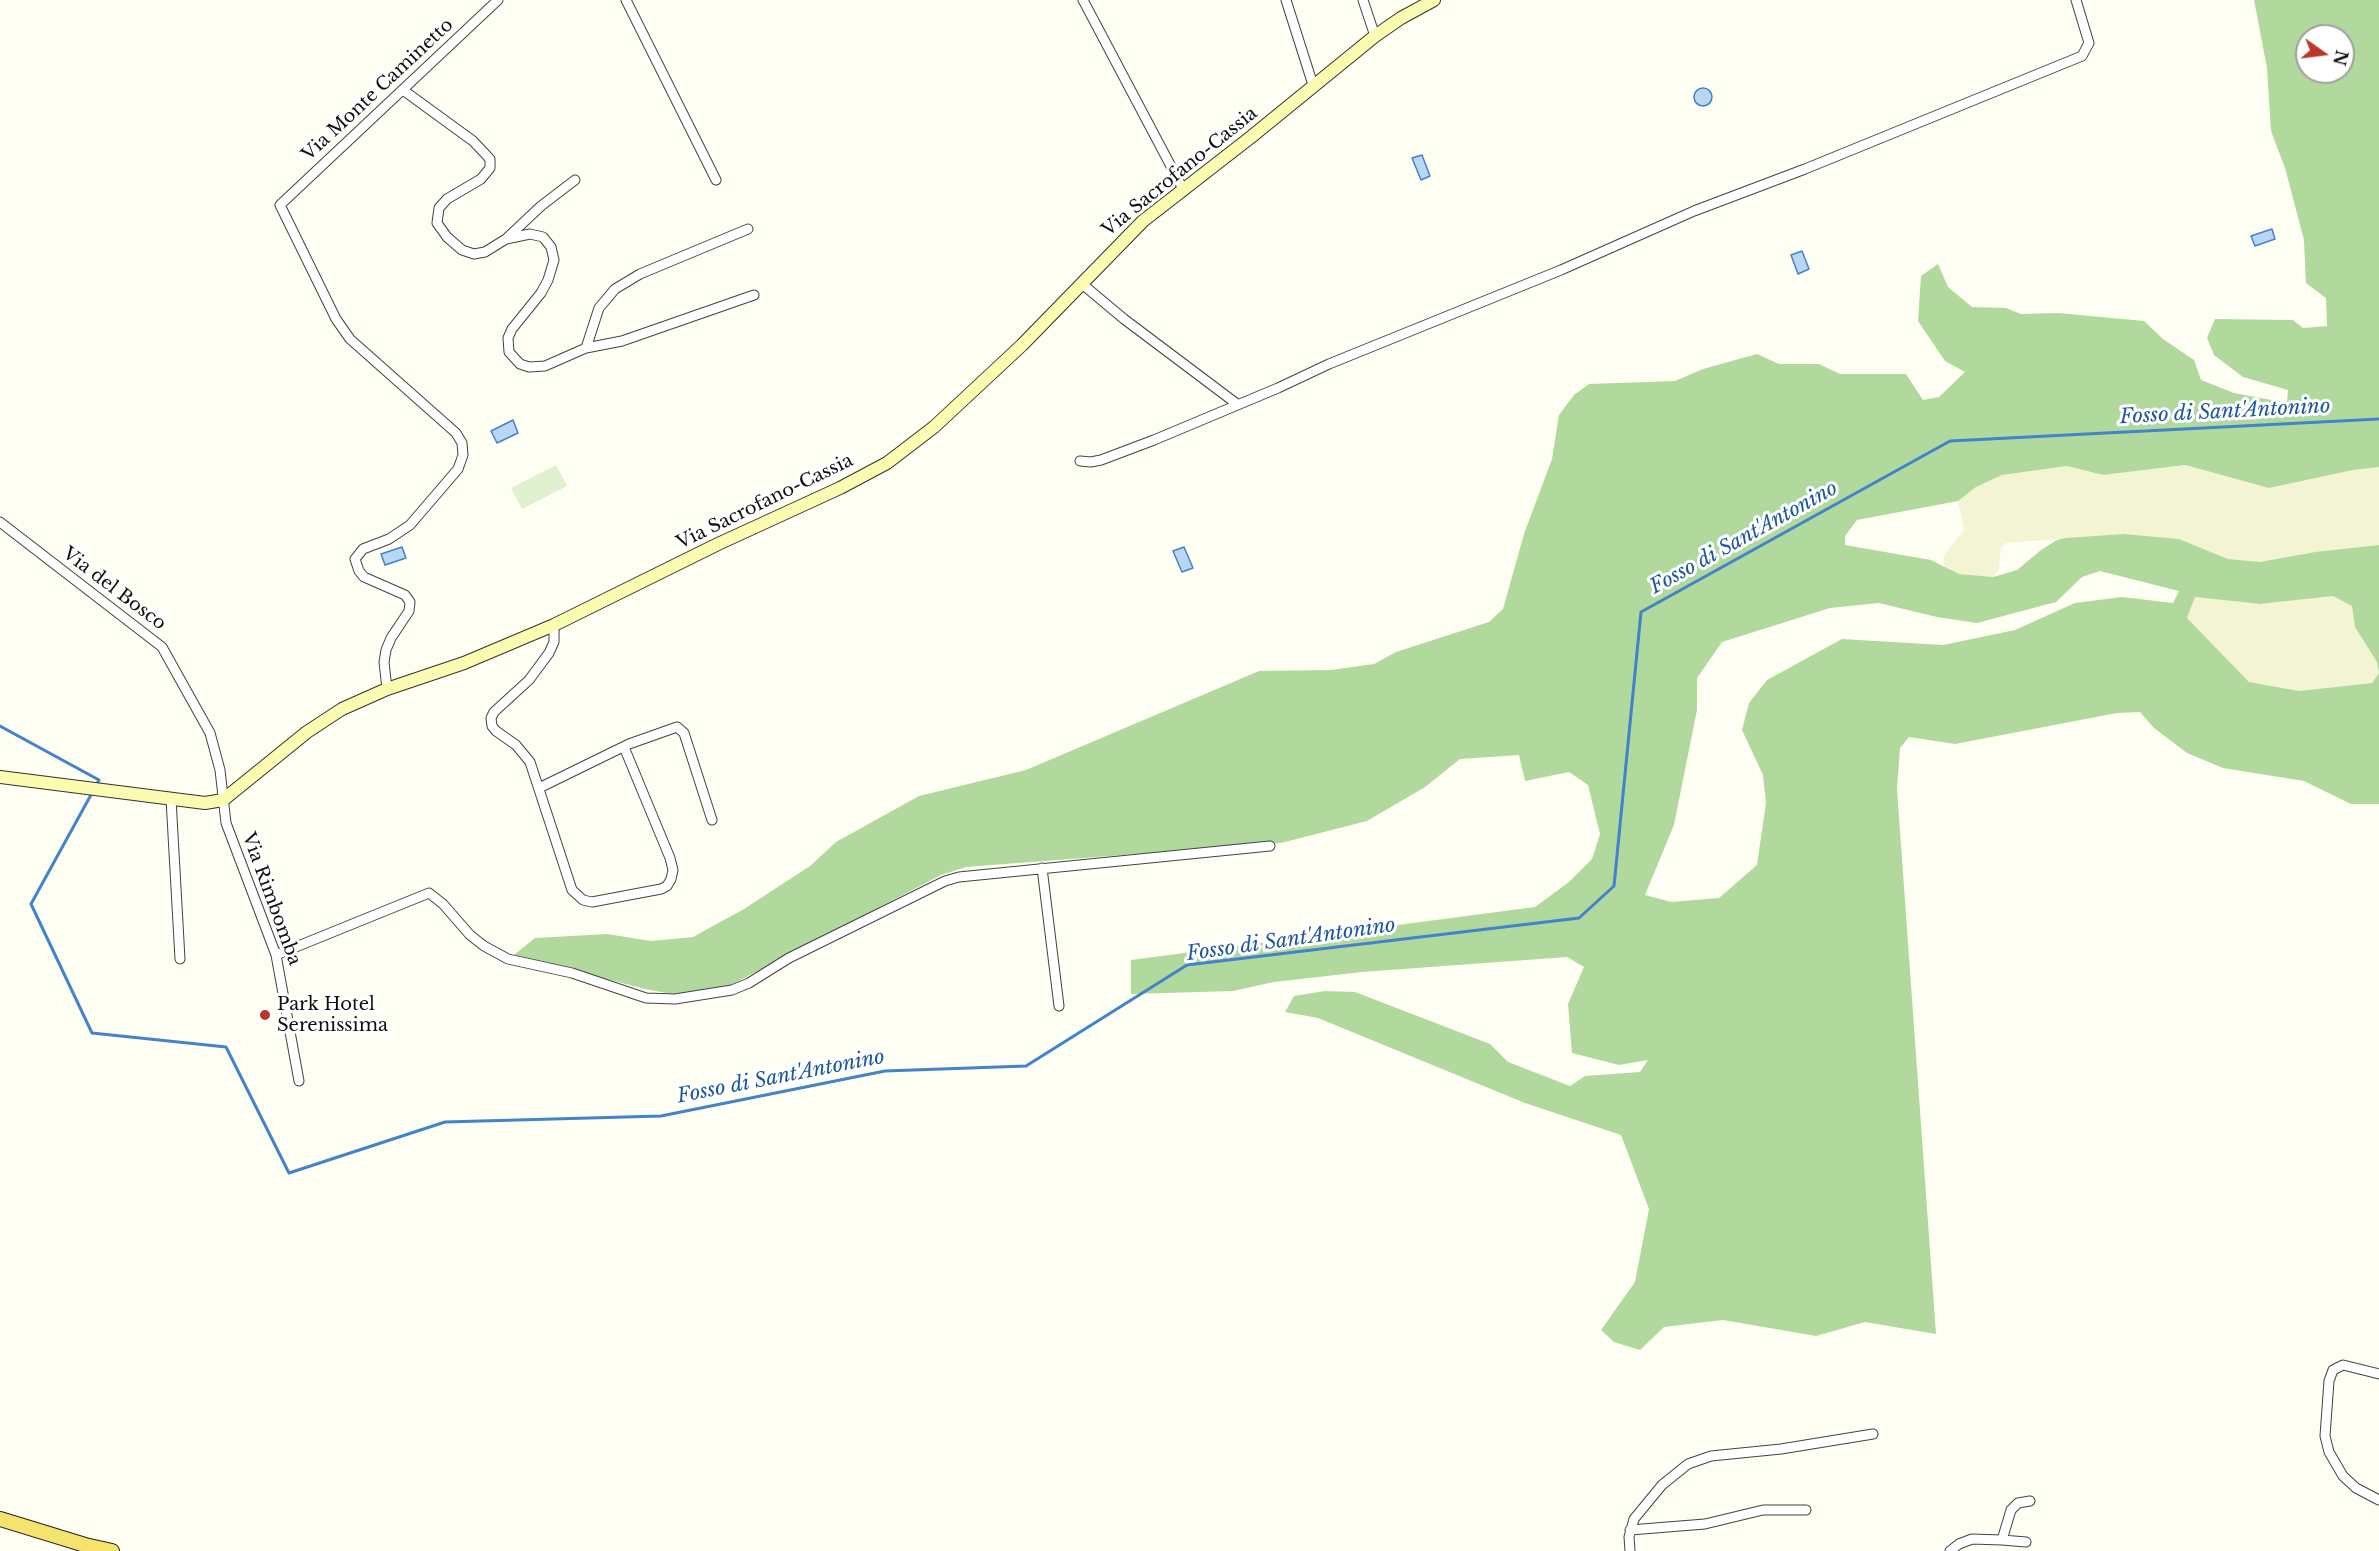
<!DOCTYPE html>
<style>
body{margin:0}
#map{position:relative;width:2379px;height:1551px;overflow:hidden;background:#fffef3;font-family:"Libre Baskerville",serif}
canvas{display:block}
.north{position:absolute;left:2295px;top:24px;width:60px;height:60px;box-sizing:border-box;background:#fff;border:2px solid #9f9f9f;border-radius:50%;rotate:104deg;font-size:16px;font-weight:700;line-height:24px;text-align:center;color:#101010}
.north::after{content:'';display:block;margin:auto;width:21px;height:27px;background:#bd362b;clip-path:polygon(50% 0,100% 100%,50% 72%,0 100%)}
</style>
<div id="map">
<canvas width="2379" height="1551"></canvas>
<div class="north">N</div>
</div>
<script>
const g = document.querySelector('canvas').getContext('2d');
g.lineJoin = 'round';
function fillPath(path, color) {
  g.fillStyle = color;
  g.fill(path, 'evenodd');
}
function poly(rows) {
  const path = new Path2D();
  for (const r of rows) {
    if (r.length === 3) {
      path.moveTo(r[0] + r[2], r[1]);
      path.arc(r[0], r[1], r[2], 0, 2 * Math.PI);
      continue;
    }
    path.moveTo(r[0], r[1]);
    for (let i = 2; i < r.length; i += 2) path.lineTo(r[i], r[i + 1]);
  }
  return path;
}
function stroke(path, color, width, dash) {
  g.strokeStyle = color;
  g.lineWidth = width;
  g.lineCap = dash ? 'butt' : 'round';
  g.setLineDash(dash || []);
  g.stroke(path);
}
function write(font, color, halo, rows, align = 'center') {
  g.font = font + ' "Libre Baskerville",serif';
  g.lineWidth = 6;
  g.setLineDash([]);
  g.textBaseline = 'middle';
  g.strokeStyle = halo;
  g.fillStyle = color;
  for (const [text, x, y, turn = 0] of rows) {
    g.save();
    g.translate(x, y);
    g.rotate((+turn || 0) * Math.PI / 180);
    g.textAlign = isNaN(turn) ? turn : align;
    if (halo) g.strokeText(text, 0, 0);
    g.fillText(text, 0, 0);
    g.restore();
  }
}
const farmland = poly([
 [2185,465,2269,488,2353,470,2379,467,2379,545,2315,552,2260,562,2228,559,2179,539,2124,534,2006,543,2001,548,1999,569,1993,577,1959,574,1946,569,1943,562,1945,554,1964,530,1958,501,1976,487,2002,475,2067,466,2103,475],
 [2333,596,2352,606,2355,627,2377,662,2379,673,2372,683,2299,691,2249,682,2187,618,2195,597,2260,604]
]);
const forest = poly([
 [2254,0,2379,0,2379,467,2353,470,2269,488,2185,465,2103,475,2067,466,2002,475,1976,487,1958,501,1857,520,1845,536,1845,545,1931,560,1959,574,1993,577,2017,570,2041,550,2057,540,2065,538,2124,534,2179,539,2228,559,2260,562,2315,552,2379,545,2379,804,2351,804,2304,781,2223,768,2187,753,2154,728,2140,712,2117,713,1955,744,1909,737,1900,748,1897,789,1936,1334,1865,1322,1816,1336,1723,1320,1664,1327,1640,1350,1614,1342,1601,1330,1635,1282,1649,1209,1621,1135,1525,1103,1318,1018,1285,1012,1294,996,1325,991,1355,992,1490,1044,1508,1062,1570,1086,1585,1076,1640,1072,1648,1060,1619,1065,1572,1053,1568,1004,1584,967,1567,957,1362,972,1274,982,1233,991,1131,994,1131,960,1535,907,1569,882,1592,859,1600,834,1588,785,1569,772,1525,781,1519,755,1460,759,1425,787,1367,821,1281,843,966,867,941,875,727,987,677,995,645,989,514,955,535,938,607,934,651,941,693,937,744,909,810,866,836,842,919,796,1026,770,1259,671,1331,670,1374,664,1396,652,1489,622,1503,609,1524,534,1552,459,1559,415,1574,395,1589,384,1675,381,1703,369,1757,354,1779,364,1819,364,1840,374,1906,374,1923,400,1939,397,1965,372,1945,361,1918,321,1921,276,1938,264,1948,287,1972,307,2006,308,2021,314,2058,313,2144,321,2163,339,2194,360,2201,380,2234,393,2287,403,2288,390,2243,377,2214,355,2207,338,2215,319,2293,320,2303,328,2327,326,2326,298,2306,283,2304,240,2285,168,2271,131,2267,68],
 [2307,36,2343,36,2343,72,2307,72],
 [2100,571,2179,591,2173,603,2122,597,2075,603,2015,630,1943,645,1842,639,1767,680,1749,703,1742,730,1763,775,1766,803,1757,865,1719,898,1671,902,1645,895,1674,825,1697,710,1697,678,1722,642,1830,608,1879,603,1937,617,1977,623,2056,602,2082,577],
 [2333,596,2352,606,2355,627,2377,662,2379,673,2372,683,2299,691,2249,682,2187,618,2195,597,2260,604]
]);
const pitch = poly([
 [556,465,567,486,522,509,511,488]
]);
const water = poly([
 [1703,97,9],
 [1422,155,1430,176,1421,180,1412,158,1422,155],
 [2272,229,2275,239,2255,246,2251,236,2272,229],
 [1802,251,1809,269,1798,274,1791,255,1802,251],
 [513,420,518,433,497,443,491,431,513,420],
 [402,547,406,558,385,565,381,554,402,547],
 [1184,547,1193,568,1182,572,1173,551,1184,547]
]);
const stream = poly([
 [0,726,99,780,97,784],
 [92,793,31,904,92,1033,226,1047,289,1173,445,1122,661,1116,885,1071,1026,1066,1187,965,1579,918,1614,886,1641,612,1950,441,2379,419]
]);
const street = poly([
 [626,0,716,180],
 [1083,0,1183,189],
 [1286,0,1313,85],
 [1363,0,1375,36],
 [403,90,473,141,490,159,490,168,481,179,447,199,439,208,437,223,447,237,462,250,474,254,485,252,506,239,530,234,543,237,551,247,554,260,548,280,541,293,512,329,508,338,509,352,520,364,529,367,545,366,586,348,622,341,754,295],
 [507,238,541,206,575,180],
 [1081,283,1124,319,1237,404],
 [586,348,599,308,615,289,640,274,748,229],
 [1080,461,1091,462,1101,460,1154,440,1278,388,1329,364,1561,270,1694,211,1805,169,2082,56,2089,43,2076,0],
 [0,522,162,647,210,733,220,770,226,823,276,955,299,1081],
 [554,625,554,642,549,653,529,680,494,712,491,718,492,726,496,731,516,745,530,762,572,890,583,900,592,902,661,889,667,886,671,879,673,870,670,858,624,747],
 [387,689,384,662,386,650,391,638,409,611,410,602,405,595,364,577,359,571,355,559,363,549,389,539,410,525,458,469,463,455,462,443,456,433,350,339,336,319,280,205,498,0],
 [539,788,629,744,677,727,684,733,712,820],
 [171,799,180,959],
 [1042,868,1059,1006],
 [276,955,429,893,443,904,470,935,484,946,508,959,572,973,646,998,675,999,732,990,749,983,789,958,945,881,959,877,1270,846],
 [2379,1374,2343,1365,2333,1370,2329,1381,2325,1436,2329,1452,2343,1476,2356,1488,2379,1500],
 [1630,1530,1705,1524,1763,1510,1806,1510],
 [2002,1540,2026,1542],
 [1630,1551,1629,1537,1634,1519,1662,1485,1688,1464,1711,1456,1781,1449,1873,1434],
 [1950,1551,1959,1544,1972,1539,2002,1540,2011,1510,2018,1503,2030,1501]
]);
const secondary = poly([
 [0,777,205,803,223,800,307,732,342,709,387,689,464,663,554,625,718,544,840,488,887,463,934,427,1022,345,1143,221,1251,137,1375,36,1401,18,1434,0]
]);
const primary = poly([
 [0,1519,85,1545,112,1551]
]);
const markers = [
 [265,1015,6,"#bd362b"]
];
const streetNames = [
 ["Via Monte Caminetto",378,90,-43],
 ["Via Sacrofano-Cassia",1180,172,-39],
 ["Via Sacrofano-Cassia",765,502,-26],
 ["Via del Bosco",114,589,37],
 ["Via Rimbomba",271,899,70]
];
const poiNames = [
 ["Park Hotel",277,1005],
 ["Serenissima",277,1026]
];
const waterNames = [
 ["Fosso di Sant'Antonino",2225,412,-3],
 ["Fosso di Sant'Antonino",1744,538,-29],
 ["Fosso di Sant'Antonino",1291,940,-8],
 ["Fosso di Sant'Antonino",781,1077,-11]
];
fillPath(farmland, '#f3f4d3');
fillPath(forest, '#b1d99d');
fillPath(pitch, '#e1f0cf');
fillPath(water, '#b9d7f5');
stroke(water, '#4283ca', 1.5);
stroke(stream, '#4283ca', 3);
stroke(street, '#434343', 11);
stroke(secondary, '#323232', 14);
stroke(primary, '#212121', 16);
stroke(street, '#fff', 9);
stroke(secondary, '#fbfcb1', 12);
stroke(primary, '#f4e46e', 14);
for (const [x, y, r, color] of markers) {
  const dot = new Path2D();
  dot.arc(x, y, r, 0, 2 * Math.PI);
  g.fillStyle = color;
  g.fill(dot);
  stroke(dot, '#fff', 2);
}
write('18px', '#101010', '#fff', streetNames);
write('18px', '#101010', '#fff', poiNames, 'left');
write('italic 20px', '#1c569f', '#fff', waterNames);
</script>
